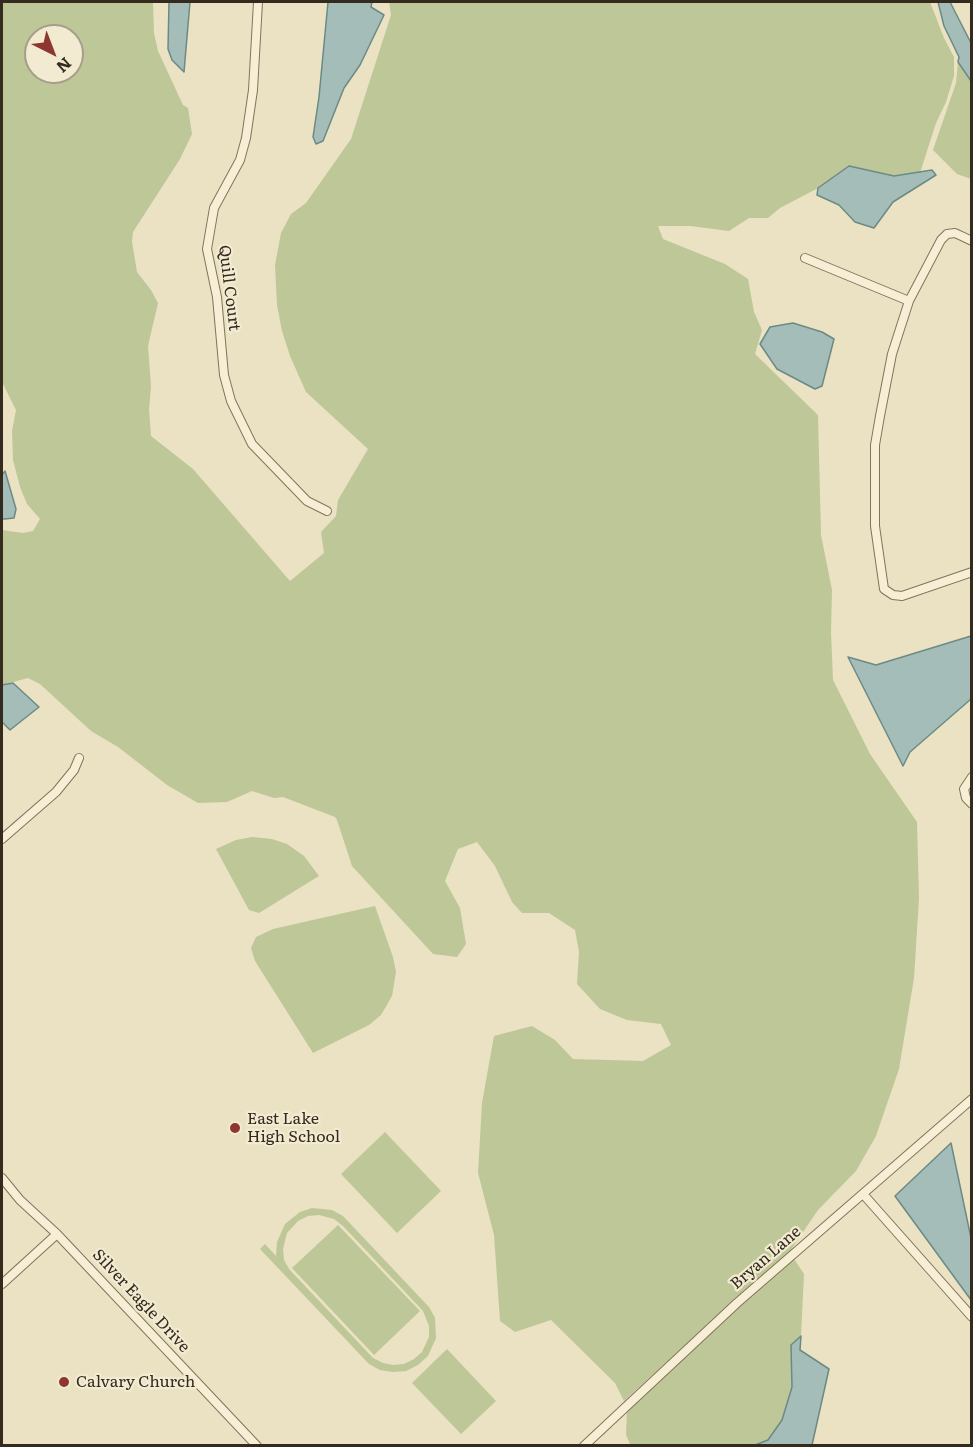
<!DOCTYPE html>
<style>
body{margin:0}
#map{position:relative;width:973px;height:1447px;overflow:hidden;background:#eae2c3;font-family:Literata,serif}
canvas{display:block}
.frame{position:absolute;inset:0;border:3px solid #342a1e;pointer-events:none}
.north{position:absolute;left:24px;top:24px;width:60px;height:60px;box-sizing:border-box;background:#f2ebd2;border:2px solid #a69e8a;border-radius:50%;rotate:138deg;font-size:16px;font-weight:700;line-height:24px;text-align:center;color:#342a1e}
.north::after{content:'';display:block;margin:auto;width:21px;height:27px;background:#8d3730;clip-path:polygon(50% 0,100% 100%,50% 72%,0 100%)}
</style>
<div id="map">
<canvas width="973" height="1447"></canvas>
<div class="frame"></div>
<div class="north">N</div>
</div>
<script>
const g = document.querySelector('canvas').getContext('2d');
g.lineJoin = 'round';
function fillPath(path, color) {
  g.fillStyle = color;
  g.fill(path, 'evenodd');
}
function poly(rows) {
  const path = new Path2D();
  for (const r of rows) {
    path.moveTo(r[0], r[1]);
    for (let i = 2; i < r.length; i += 2) path.lineTo(r[i], r[i + 1]);
  }
  return path;
}
function stroke(path, color, width, dash) {
  g.strokeStyle = color;
  g.lineWidth = width;
  g.lineCap = dash ? 'butt' : 'round';
  g.setLineDash(dash || []);
  g.stroke(path);
}
function write(font, color, halo, rows, align = 'center') {
  g.font = font + ' Literata,serif';
  g.lineWidth = 4.5;
  g.setLineDash([]);
  g.textBaseline = 'middle';
  g.strokeStyle = halo;
  g.fillStyle = color;
  for (const [text, x, y, turn = 0] of rows) {
    g.save();
    g.translate(x, y);
    g.rotate((+turn || 0) * Math.PI / 180);
    g.textAlign = isNaN(turn) ? turn : align;
    if (halo) g.strokeText(text, 0, 0);
    g.fillText(text, 0, 0);
    g.restore();
  }
}
const green = poly([
 [2,2,153,2,154,33,158,51,183,105,188,108,192,134,180,159,133,232,132,242,137,272,151,290,158,303,148,346,151,387,149,409,151,436,193,469,290,581,324,553,321,532,336,516,338,500,368,449,306,392,290,356,282,331,277,305,275,265,281,233,291,214,306,203,351,139,391,15,389,2,930,2,944,38,954,57,954,76,946,102,936,123,920,173,894,176,849,166,818,188,780,208,768,218,749,218,729,231,690,226,658,226,663,239,725,264,748,279,754,312,762,330,755,354,818,415,821,535,832,590,831,632,833,680,870,754,917,822,919,898,914,978,899,1069,876,1136,856,1171,818,1210,790,1251,734,1300,624,1401,615,1383,551,1320,515,1332,500,1321,494,1235,478,1173,482,1103,494,1036,532,1026,555,1040,573,1059,643,1061,671,1045,661,1024,627,1020,600,1009,577,984,579,952,575,930,549,913,522,913,512,902,495,866,477,842,458,849,445,881,460,908,466,944,457,957,433,954,352,866,337,820,335,817,283,797,274,798,252,791,227,802,198,803,167,785,118,747,91,731,40,684,28,678,2,685,2,530,23,533,33,531,40,519,27,504,20,487,13,460,12,431,16,410,2,382],
 [36,36,72,36,72,72,36,72],
 [958,62,971,81,971,179,957,174,933,150,956,83],
 [252,837,272,839,287,844,304,856,319,876,259,913,249,910,216,849,236,840],
 [375,906,393,957,396,972,392,996,381,1015,369,1025,313,1053,255,961,251,948,256,937,273,929],
 [385,1132,441,1191,397,1233,341,1174],
 [312,1208,332,1210,343,1216,429,1307,435,1318,436,1338,428,1356,418,1365,406,1371,393,1372,380,1370,369,1364,260,1249,265,1244,276,1256,277,1242,285,1224,300,1212],
 [319,1215,334,1219,343,1226,423,1311,429,1326,429,1337,422,1352,414,1359,404,1364,393,1365,383,1363,373,1358,289,1269,284,1260,283,1249,287,1233,298,1221,308,1216],
 [338,1225,420,1311,374,1355,292,1268],
 [794,1259,804,1274,801,1336,791,1345,792,1387,782,1420,768,1440,755,1446,631,1446,626,1435,627,1410,739,1306],
 [447,1349,496,1401,461,1434,412,1383]
]);
const water = poly([
 [169,2,190,2,184,72,172,60,168,49,169,2],
 [328,2,372,2,371,7,384,15,360,65,344,88,323,141,316,144,313,137,319,97,328,2],
 [938,2,950,2,971,43,971,81,958,62,959,57,944,26,938,2],
 [849,166,894,176,932,170,936,175,893,202,874,228,855,222,839,205,817,195,818,188,849,166],
 [793,323,822,332,834,339,822,386,815,389,777,369,760,344,770,327,793,323],
 [5,471,16,509,14,518,5,519,2,519,2,475,5,471],
 [971,636,971,699,910,752,903,766,848,657,876,665,971,636],
 [13,683,39,707,10,730,2,722,2,685,13,683],
 [951,1143,971,1238,971,1300,895,1196,951,1143],
 [801,1336,800,1350,829,1369,812,1445,755,1445,768,1440,782,1420,792,1387,791,1345,801,1336]
]);
const minor = poly([
 [258,2,253,90,246,138,240,160,214,208,207,249,217,297,224,375,231,401,252,444,307,501,327,511],
 [972,241,955,233,947,234,941,240,909,301,892,354,880,416,875,445,875,526,884,589,893,595,902,596,972,572],
 [805,258,909,301],
 [972,777,964,789,966,798,972,804],
 [2,839,56,792,74,770,79,758],
 [2,1178,20,1200,57,1234,257,1446],
 [863,1194,972,1317],
 [2,1284,57,1234],
 [584,1446,737,1303,972,1099]
]);
const markers = [
 [235,1128,6,"#8d3730"],
 [64,1382,6,"#8d3730"]
];
const streetNames = [
 ["Quill Court",229,288,83],
 ["Bryan Lane",766,1258,-41],
 ["Silver Eagle Drive",141,1301,47]
];
const poiNames = [
 ["East Lake",247,1119],
 ["High School",247,1137],
 ["Calvary Church",76,1382]
];
fillPath(green, '#bec798');
fillPath(water, '#a5bdb8');
stroke(water, '#6c8a85', 1.5);
stroke(minor, '#83735b', 10);
stroke(minor, '#f6efd5', 8);
for (const [x, y, r, color] of markers) {
  const dot = new Path2D();
  dot.arc(x, y, r, 0, 2 * Math.PI);
  g.fillStyle = color;
  g.fill(dot);
  stroke(dot, '#f2ebd2', 2);
}
write('16px', '#342a1e', '#f2ebd2', streetNames);
write('16px', '#342a1e', '#f2ebd2', poiNames, 'left');
</script>
